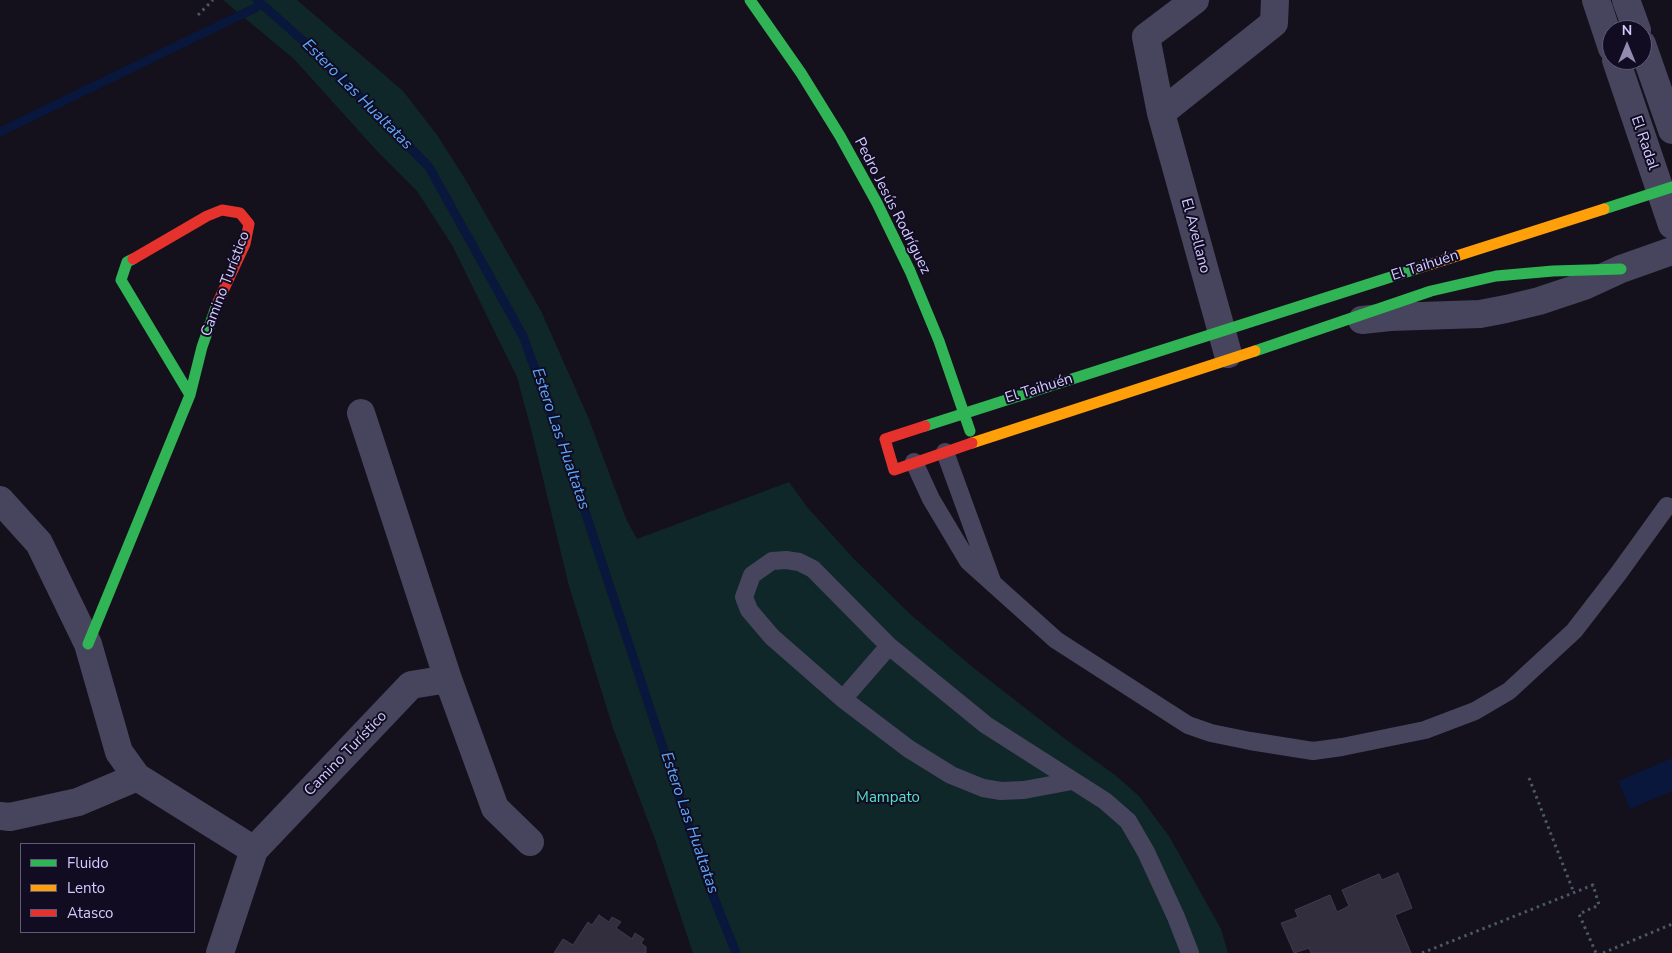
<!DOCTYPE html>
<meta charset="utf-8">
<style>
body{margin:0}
#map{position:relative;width:1672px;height:953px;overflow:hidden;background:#14111c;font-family:"Nunito Sans",sans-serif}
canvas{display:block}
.legend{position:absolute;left:20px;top:843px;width:175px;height:90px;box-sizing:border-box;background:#110c21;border:1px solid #5f597a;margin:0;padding:6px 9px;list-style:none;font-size:15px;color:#d4ccff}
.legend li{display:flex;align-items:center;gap:10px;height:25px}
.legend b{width:25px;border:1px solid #5f597a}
.north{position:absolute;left:1602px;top:20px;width:50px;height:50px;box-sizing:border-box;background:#110c21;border:1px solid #5f597a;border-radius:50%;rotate:0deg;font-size:14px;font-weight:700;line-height:20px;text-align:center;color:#d4ccff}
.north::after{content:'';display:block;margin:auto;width:18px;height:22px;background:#918bb0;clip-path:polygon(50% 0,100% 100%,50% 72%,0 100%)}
</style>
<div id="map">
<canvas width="1672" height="953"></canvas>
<ul class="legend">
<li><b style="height:6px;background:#30b455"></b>Fluido</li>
<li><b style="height:6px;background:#ff9f0a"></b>Lento</li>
<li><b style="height:6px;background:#e5322d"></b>Atasco</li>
</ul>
<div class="north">N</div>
</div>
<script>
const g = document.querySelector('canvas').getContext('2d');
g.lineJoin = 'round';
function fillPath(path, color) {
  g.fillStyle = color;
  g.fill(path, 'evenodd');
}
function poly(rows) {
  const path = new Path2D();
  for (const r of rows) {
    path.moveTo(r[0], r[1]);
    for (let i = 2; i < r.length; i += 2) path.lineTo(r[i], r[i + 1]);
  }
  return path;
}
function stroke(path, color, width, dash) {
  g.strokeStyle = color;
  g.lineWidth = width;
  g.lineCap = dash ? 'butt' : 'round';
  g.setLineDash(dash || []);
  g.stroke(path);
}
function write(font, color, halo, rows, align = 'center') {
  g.font = font + ' "Nunito Sans",sans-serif';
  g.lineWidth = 4;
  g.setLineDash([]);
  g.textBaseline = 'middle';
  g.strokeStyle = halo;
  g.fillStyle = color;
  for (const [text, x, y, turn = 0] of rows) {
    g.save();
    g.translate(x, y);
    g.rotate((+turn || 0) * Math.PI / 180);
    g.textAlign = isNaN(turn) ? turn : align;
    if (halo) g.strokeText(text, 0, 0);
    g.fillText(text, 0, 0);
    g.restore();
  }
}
const green = poly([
 [223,0,297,0,403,91,437,135,467,182,541,311,588,417,627,521,637,539,789,482,807,507,853,558,911,615,975,669,1065,739,1115,775,1139,796,1169,836,1221,929,1228,953,693,953,656,842,613,728,569,586,531,429,517,377,452,245,417,191,377,151,294,59]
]);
const water = poly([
 [1672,758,1672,791,1630,809,1618,781]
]);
const stream = poly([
 [257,0,317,53,429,167,523,336,573,475,706,878,736,953],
 [0,132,257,7]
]);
const building = poly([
 [1398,873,1412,908,1395,915,1411,953,1311,953,1309,948,1294,953,1281,923,1298,917,1295,910,1330,895,1337,912,1349,906,1342,890,1379,874,1382,880,1398,873],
 [599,915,609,922,612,917,621,922,616,928,632,939,635,933,644,939,641,943,646,947,646,953,554,953,563,939,573,945,588,922,592,925,599,915]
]);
const path = poly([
 [198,15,213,0],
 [1529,778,1574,893],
 [1422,953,1593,885,1599,905,1579,914,1596,953],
 [1603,953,1672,924]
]);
const lane = poly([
 [945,452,992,581],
 [914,462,931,499,968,561,1056,640,1188,725,1211,733,1250,741,1313,751,1342,747,1425,730,1475,711,1509,691,1574,631,1618,574,1667,506],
 [843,699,889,646],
 [1072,781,1024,790,1001,791,983,788,951,775,909,749,843,699,772,637,749,610,744,597,752,575,772,561,786,560,799,562,813,569,889,646,986,725,1105,801,1128,821,1146,852,1176,917,1190,953]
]);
const street = poly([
 [1195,0,1146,37,1161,113,1228,354],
 [1596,0,1612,48],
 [1626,0,1637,30],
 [1642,44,1672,130],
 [1616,60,1672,225],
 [1161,113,1274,23,1275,0],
 [1362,320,1390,317,1480,314,1506,309,1539,301,1584,286,1621,269,1672,251],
 [361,413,448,679,495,808,530,842],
 [0,500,39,543,88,644,119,752,137,777,254,850],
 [0,816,10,817,78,802,137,777],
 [220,953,254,850,411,685,448,679]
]);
const fast = poly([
 [750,0,801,73,840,136,877,203,910,271,939,341,970,431],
 [1604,209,1672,187],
 [133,259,127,262,121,280,190,395],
 [1255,351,1431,291,1496,276,1553,271,1621,269],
 [925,426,1419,268],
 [88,644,190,395,202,347,217,304]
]);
const slow = poly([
 [1419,268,1604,209],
 [972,443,1255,351]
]);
const jam = poly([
 [133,259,207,216,222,210,240,213,249,224,245,244,217,304],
 [925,426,885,439,894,470,972,443]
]);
const streetNames = [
 ["El Radal",1644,143,71],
 ["Pedro Jesús Rodríguez",892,206,63],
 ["El Avellano",1195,236,75],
 ["El Taihuén",1425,266,-18],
 ["Camino Turístico",226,284,-69],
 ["El Taihuén",1039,389,-17],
 ["Camino Turístico",346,754,-46]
];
const parkNames = [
 ["Mampato",888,798]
];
const waterNames = [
 ["Estero Las Hualtatas",357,95,45],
 ["Estero Las Hualtatas",560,439,71],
 ["Estero Las Hualtatas",689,823,71]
];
fillPath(green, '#102729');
fillPath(water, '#08173b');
stroke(stream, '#08173b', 9);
fillPath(building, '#322e3e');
stroke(building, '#403a50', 1);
stroke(path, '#4a5968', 3, [2.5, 4]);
stroke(lane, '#47455d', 18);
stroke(street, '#47455d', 28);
stroke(fast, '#30b455', 11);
stroke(slow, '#ff9f0a', 11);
stroke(jam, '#e5322d', 11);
write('15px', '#d4ccff', '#110c21', streetNames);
write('15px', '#53e3c8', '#110c21', parkNames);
write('italic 16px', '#5aa9ff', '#110c21', waterNames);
</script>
